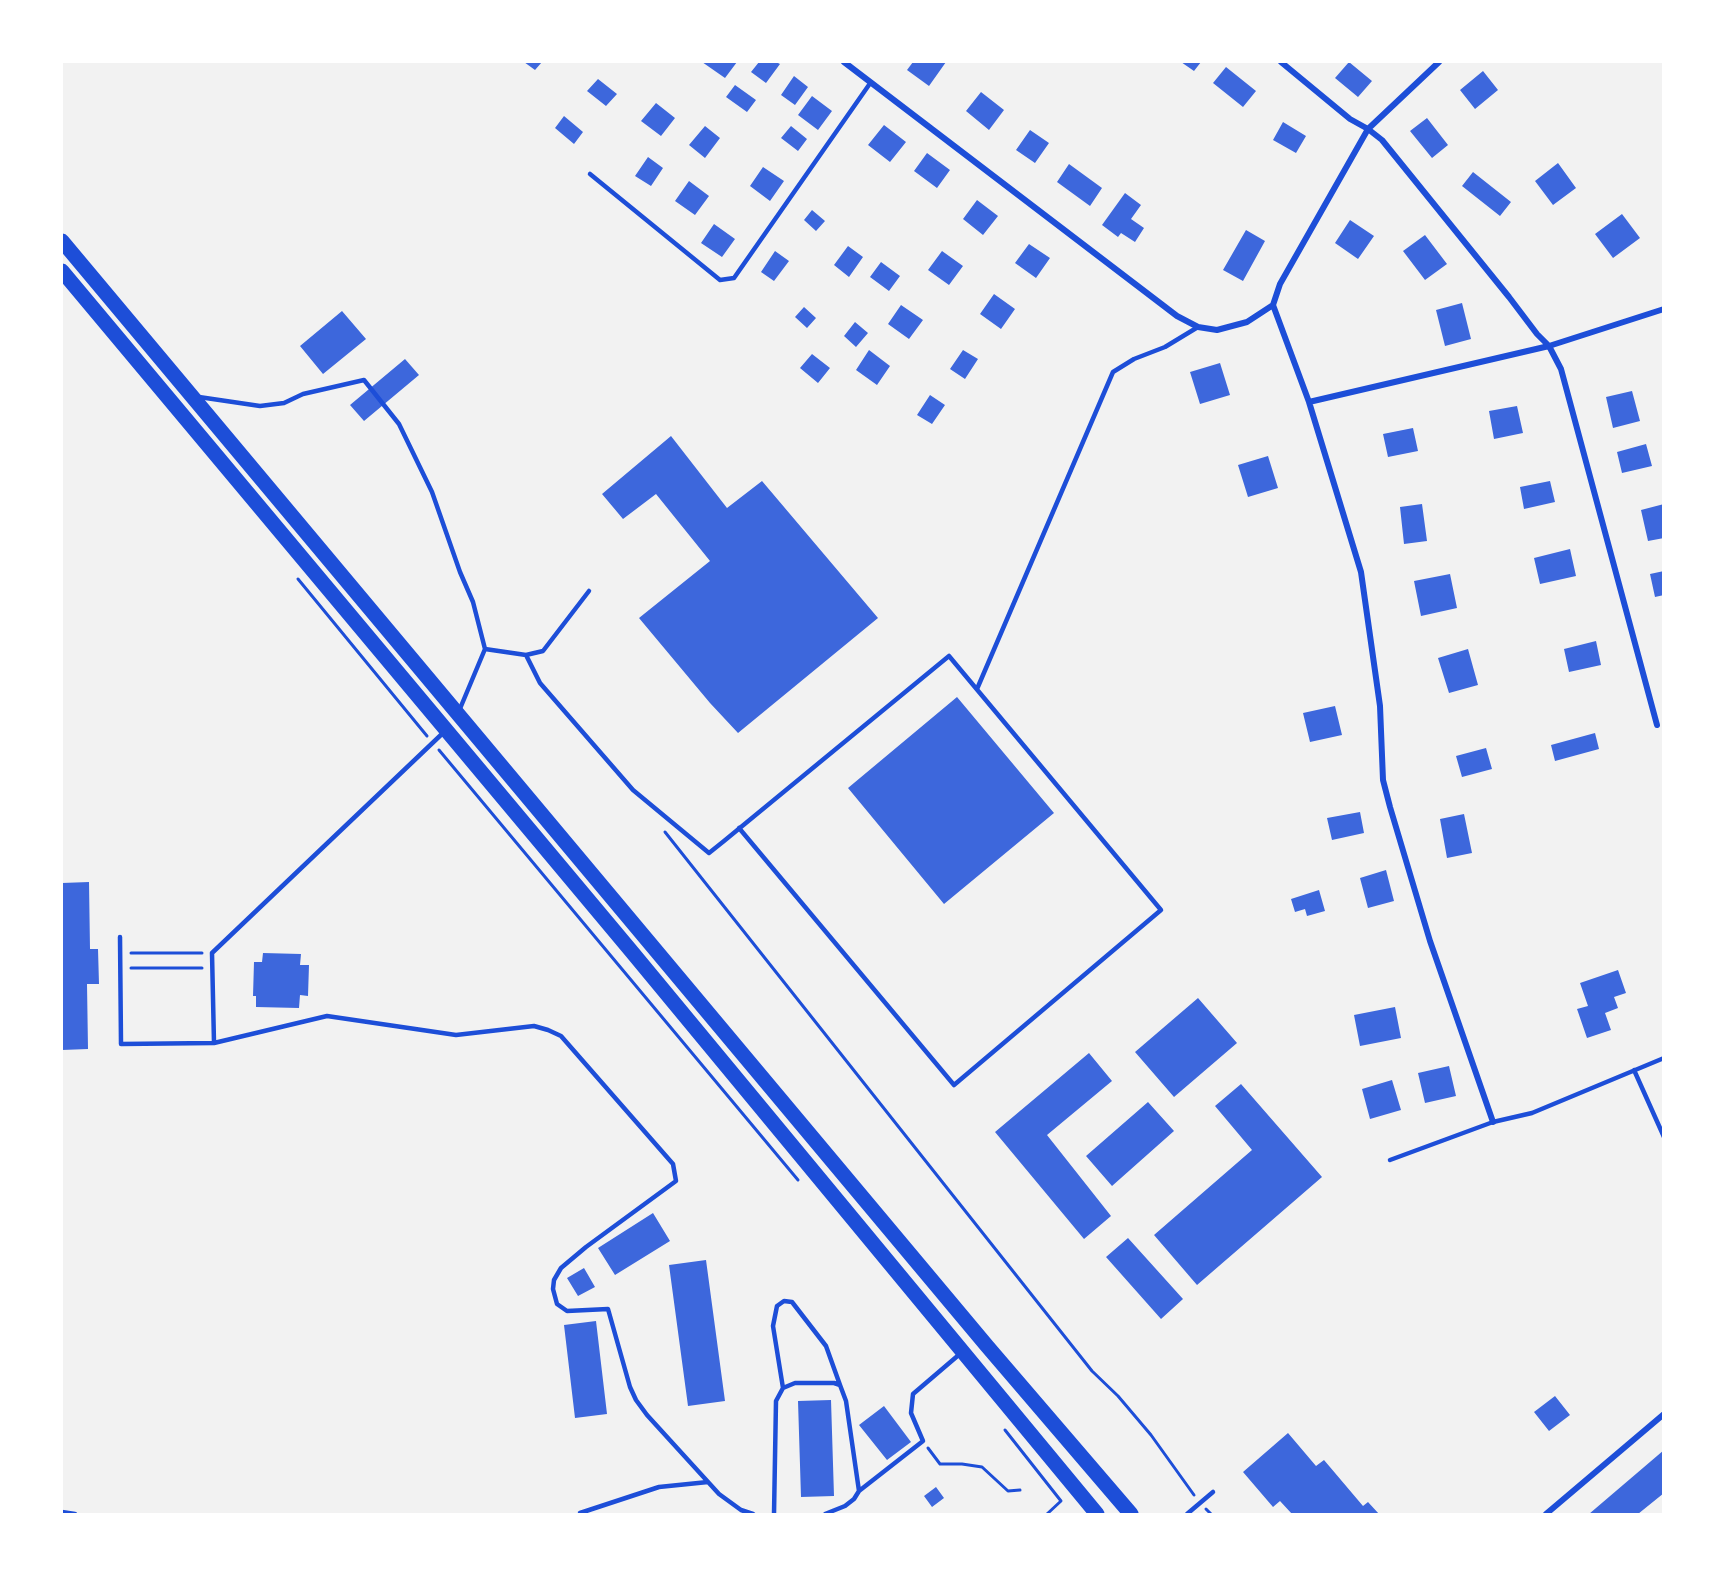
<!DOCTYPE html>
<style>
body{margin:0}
#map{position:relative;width:1725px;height:1576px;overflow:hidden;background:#f2f2f2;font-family:"DM Sans",sans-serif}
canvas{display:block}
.frame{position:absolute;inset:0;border:63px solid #fff;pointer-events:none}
</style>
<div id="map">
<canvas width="1725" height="1576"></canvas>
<div class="frame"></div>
</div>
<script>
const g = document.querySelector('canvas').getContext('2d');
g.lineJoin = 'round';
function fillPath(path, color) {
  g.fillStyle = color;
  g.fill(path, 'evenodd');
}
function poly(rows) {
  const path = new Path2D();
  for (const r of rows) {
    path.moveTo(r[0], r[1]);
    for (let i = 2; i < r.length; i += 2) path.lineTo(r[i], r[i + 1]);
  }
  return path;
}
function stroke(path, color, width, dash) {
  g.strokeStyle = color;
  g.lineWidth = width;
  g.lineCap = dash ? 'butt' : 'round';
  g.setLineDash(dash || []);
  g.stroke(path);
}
const building = poly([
 [524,62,542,62,535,70],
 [702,62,737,62,725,78],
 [759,62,776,62,780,64,766,83,751,72],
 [913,62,946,62,929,86,907,70],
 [1181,62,1201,62,1194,71],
 [1349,62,1372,81,1358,97,1335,78],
 [1226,67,1256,91,1243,107,1213,83],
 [1483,71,1498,90,1475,109,1460,90],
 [794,76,808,87,795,105,781,95],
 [598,79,617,94,606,106,587,91],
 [735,85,756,100,747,112,726,97],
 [981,92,1004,110,989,130,966,111],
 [812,96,832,111,818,130,798,115],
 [656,103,675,118,661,136,641,121],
 [564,116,583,132,574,144,555,128],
 [1427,118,1448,145,1432,158,1410,131],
 [1283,122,1306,136,1296,153,1273,140],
 [884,125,906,142,890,162,868,145],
 [705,126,720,138,705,158,689,145],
 [791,126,807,139,798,151,781,138],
 [1030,130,1049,143,1035,163,1016,150],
 [927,153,950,170,937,188,914,171],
 [648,157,663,168,651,186,635,176],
 [1558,163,1576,188,1553,205,1535,181],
 [1069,164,1102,188,1090,206,1057,182],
 [763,167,784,181,770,201,750,186],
 [1473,172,1511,202,1500,216,1462,186],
 [689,181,709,196,695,215,675,201],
 [1125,193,1141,205,1131,219,1144,228,1135,242,1121,233,1118,237,1102,225],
 [977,200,998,216,983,235,963,219],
 [812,210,825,221,816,231,804,220],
 [1622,214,1640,238,1613,258,1595,234],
 [1350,220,1374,236,1358,259,1335,243],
 [714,224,735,239,722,257,701,243],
 [1246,230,1265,241,1243,281,1223,270],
 [1425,235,1447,264,1425,280,1403,251],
 [1029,244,1050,258,1036,278,1015,263],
 [848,246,863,257,849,277,834,265],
 [775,251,789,261,774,281,761,272],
 [942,251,963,266,949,285,928,270],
 [881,262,900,276,889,291,870,277],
 [994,294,1015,309,1001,329,980,314],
 [1462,303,1471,339,1445,346,1436,310],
 [901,305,923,320,909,339,888,324],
 [804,307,816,318,807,328,795,317],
 [342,311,366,339,323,374,300,346],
 [855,322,868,333,856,347,844,336],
 [869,350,890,366,877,385,856,370],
 [963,350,978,359,965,379,950,369],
 [812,354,830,368,818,383,800,368],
 [405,359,419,375,364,421,350,405],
 [1220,363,1230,395,1200,404,1190,372],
 [1632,391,1640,421,1613,428,1606,397],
 [930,395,945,405,932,424,917,415],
 [1517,406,1523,433,1494,439,1489,411],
 [1413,428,1418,451,1388,457,1383,434],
 [671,436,727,508,762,481,878,618,738,733,710,703,639,618,710,561,656,494,623,519,602,494],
 [1646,444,1652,466,1622,473,1617,452],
 [1268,456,1278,488,1248,497,1238,465],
 [1550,481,1555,502,1524,509,1520,487],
 [1422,504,1427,541,1404,544,1400,507],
 [1664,504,1664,538,1648,541,1641,510],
 [1570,549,1576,576,1540,584,1534,558],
 [1664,571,1664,595,1655,597,1650,574],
 [1450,574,1457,608,1421,616,1414,581],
 [1596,641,1601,665,1569,672,1564,649],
 [1468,649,1478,685,1449,693,1438,658],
 [957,697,1054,813,944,904,848,788],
 [1335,706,1342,735,1310,742,1303,713],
 [1595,733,1599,749,1555,761,1551,745],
 [1486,748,1492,769,1462,777,1456,756],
 [1360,812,1364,833,1332,840,1327,818],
 [1464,814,1472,853,1447,858,1440,819],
 [1386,870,1394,901,1368,908,1360,878],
 [89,882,90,949,98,949,99,984,87,984,88,1049,62,1050,62,883],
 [1319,890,1325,911,1307,916,1305,909,1295,912,1291,899],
 [263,953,301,954,300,965,309,965,308,996,300,995,299,1008,256,1007,256,996,253,996,254,962,262,962],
 [1618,970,1626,993,1614,997,1618,1008,1605,1013,1611,1030,1587,1038,1577,1009,1588,1006,1580,983],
 [1198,998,1237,1043,1174,1097,1135,1052],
 [1395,1007,1401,1038,1360,1046,1354,1015],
 [1089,1053,1112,1081,1047,1135,1111,1216,1084,1239,995,1132],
 [1449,1066,1456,1096,1425,1103,1418,1073],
 [1392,1080,1401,1110,1370,1119,1362,1089],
 [1241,1084,1322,1177,1197,1285,1154,1235,1252,1150,1215,1106],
 [1148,1102,1174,1131,1112,1186,1086,1156],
 [653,1213,670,1241,615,1275,598,1248],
 [1128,1238,1183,1299,1161,1319,1106,1257],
 [706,1260,725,1401,688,1406,669,1265],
 [584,1268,595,1287,578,1296,567,1278],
 [596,1321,607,1414,575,1418,564,1325],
 [1555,1396,1570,1415,1549,1431,1534,1412],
 [831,1400,834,1496,801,1497,798,1401],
 [884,1406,911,1442,887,1460,859,1425],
 [1288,1433,1316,1466,1324,1460,1363,1506,1368,1502,1379,1514,1292,1514,1280,1501,1273,1507,1243,1472],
 [1664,1450,1664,1493,1638,1514,1589,1514],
 [936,1487,944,1498,932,1507,924,1496]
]);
const path = poly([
 [298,579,427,736],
 [439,750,798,1180],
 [665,832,1092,1371,1118,1396,1151,1435,1194,1495],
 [131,953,202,953],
 [131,968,202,968],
 [1005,1430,1061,1501,1047,1514],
 [928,1448,940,1464,962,1464,982,1467,1008,1491,1020,1490],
 [1206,1509,1211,1514]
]);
const service = poly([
 [590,174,720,280,734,278,871,82],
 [199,397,260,406,284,403,303,394,364,380,399,424,432,492,460,572,473,602,485,649,459,711],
 [485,649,526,655,543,651,589,591],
 [526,655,540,683,633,790,709,853,724,841,949,656,1161,910,954,1085,739,828],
 [977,689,1113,372,1134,359,1165,347,1198,327],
 [444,732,212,953,214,1043,327,1016,456,1035,534,1026,548,1030,561,1036,673,1164,676,1181,586,1247,561,1268,554,1280,553,1289,557,1304,567,1311,608,1309,630,1387,636,1400,647,1415,719,1494,741,1510,753,1514],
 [120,937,121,1044,214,1043],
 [1634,1070,1664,1137],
 [1390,1160,1493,1122,1532,1113,1664,1058],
 [783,1388,773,1326,777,1306,784,1301,792,1302,826,1346,840,1385],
 [62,1512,75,1514],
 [580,1513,659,1487,708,1482],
 [774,1514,776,1401,783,1388,795,1383,834,1383,840,1385,846,1401,859,1491],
 [825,1514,845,1506,854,1499,859,1491,923,1441,911,1413,913,1394,961,1353],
 [1187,1514,1213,1492]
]);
const minor = poly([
 [844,62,1177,316,1198,327,1217,330,1247,322,1273,305],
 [1281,62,1350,119,1368,129,1382,140,1509,297,1537,334,1549,346,1561,369,1657,725],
 [1273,305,1309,402,1361,572,1380,706,1383,780,1390,807,1430,941,1493,1122],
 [1273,305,1280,284,1368,129,1439,62],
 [1309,402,1549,346,1664,309],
 [1546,1514,1664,1414]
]);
const trunk = poly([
 [62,241,987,1346,1131,1514],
 [62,271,632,952,1097,1514]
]);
fillPath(building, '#3d67dc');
stroke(path, '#1d4ed8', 3);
stroke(service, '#1d4ed8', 4.5);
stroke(minor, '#1d4ed8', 6);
stroke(trunk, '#1d4ed8', 15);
</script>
